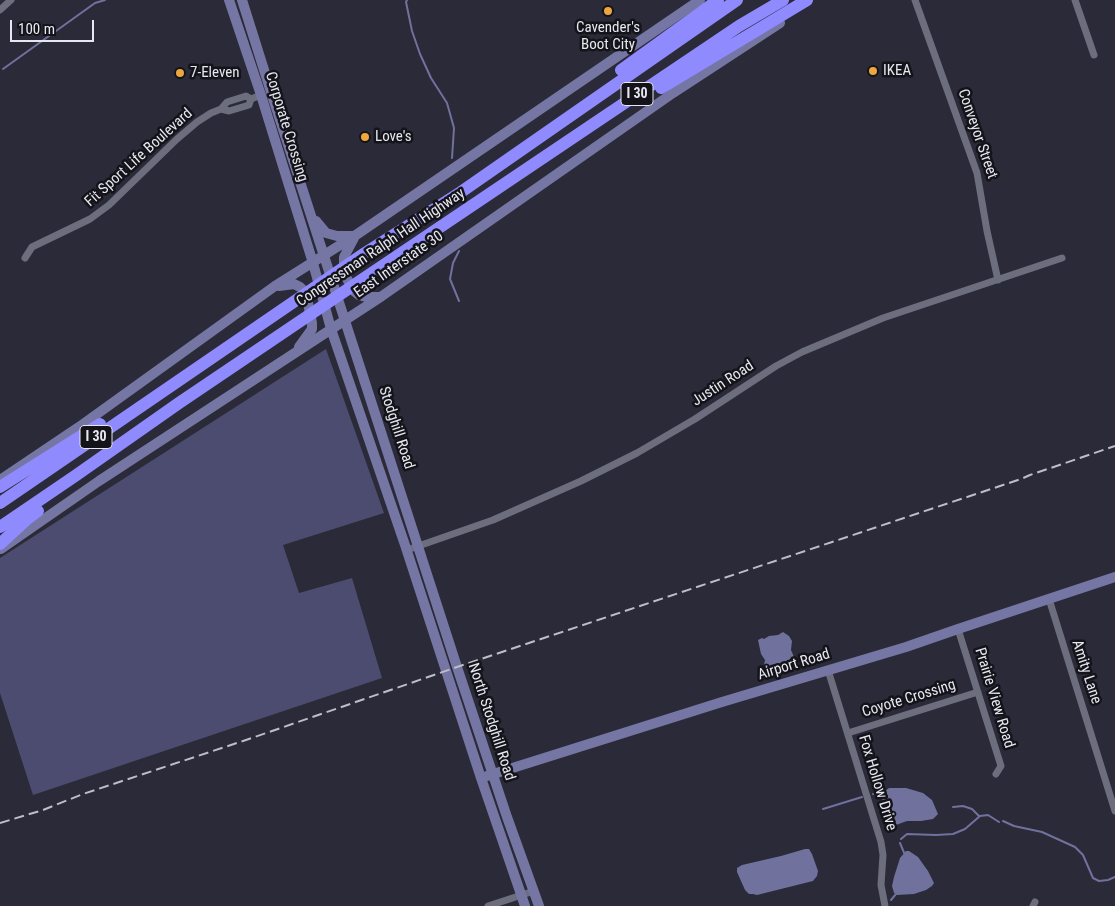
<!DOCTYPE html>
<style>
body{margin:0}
#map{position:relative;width:1115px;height:906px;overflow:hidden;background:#2a2a38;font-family:"Roboto Condensed",sans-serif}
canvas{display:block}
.scale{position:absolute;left:10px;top:20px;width:84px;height:22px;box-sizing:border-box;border:2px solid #e6e7f0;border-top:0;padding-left:6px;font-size:15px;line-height:18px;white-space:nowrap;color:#e6e7f0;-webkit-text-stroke:4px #131319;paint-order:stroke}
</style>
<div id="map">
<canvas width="1115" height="906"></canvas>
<div class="scale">100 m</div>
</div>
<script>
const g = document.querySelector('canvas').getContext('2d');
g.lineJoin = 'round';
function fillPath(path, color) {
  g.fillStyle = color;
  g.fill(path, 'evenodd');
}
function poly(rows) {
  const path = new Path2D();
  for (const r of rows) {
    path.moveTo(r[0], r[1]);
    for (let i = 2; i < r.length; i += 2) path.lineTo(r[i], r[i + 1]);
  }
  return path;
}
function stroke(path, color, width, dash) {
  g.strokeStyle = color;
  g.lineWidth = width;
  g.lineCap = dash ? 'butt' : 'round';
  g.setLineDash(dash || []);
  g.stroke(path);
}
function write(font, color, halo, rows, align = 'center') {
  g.font = font + ' "Roboto Condensed",sans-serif';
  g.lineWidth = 5;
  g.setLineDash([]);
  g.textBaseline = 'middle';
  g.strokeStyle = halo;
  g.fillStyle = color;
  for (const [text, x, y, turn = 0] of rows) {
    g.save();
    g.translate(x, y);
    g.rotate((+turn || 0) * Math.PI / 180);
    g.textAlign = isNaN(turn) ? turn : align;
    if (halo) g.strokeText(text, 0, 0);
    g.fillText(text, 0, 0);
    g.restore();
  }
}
const green = poly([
 [326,349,384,513,283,545,299,593,352,578,382,678,33,795,0,693,0,558]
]);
const water = poly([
 [783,632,789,636,792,641,791,650,794,657,793,659,789,662,767,667,764,665,765,660,761,654,758,640,762,638,764,639,769,636,778,635],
 [889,788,906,788,923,793,932,800,938,814,933,819,921,821,907,821,896,825,891,822,884,807,881,794],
 [805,849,809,849,812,854,818,871,817,876,813,881,757,895,753,894,749,894,745,890,737,872,737,868,742,865,781,856],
 [906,851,909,851,918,857,928,871,934,883,932,886,926,890,914,894,897,895,894,893,892,886,894,877,900,858]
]);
const stream = poly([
 [407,0,406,2,412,31,420,54,431,78,447,103,454,128,452,158],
 [3,69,95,3,105,0],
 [459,251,453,263,450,279,459,301],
 [873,794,883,793],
 [953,807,963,806,972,809,979,816],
 [823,809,862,797],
 [1003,821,1014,826,1042,832,1075,847,1083,855,1093,878,1099,881,1108,880,1115,877],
 [901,839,907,834,936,835,953,834,965,829,980,816,988,815,999,822],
 [900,843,905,855],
 [891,900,896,894]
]);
const street = poly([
 [915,0,977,173,987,231,998,280],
 [1075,0,1094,55],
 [0,10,11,0],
 [221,109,229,111,249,105,251,99],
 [25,258,32,247,90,219,109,205,177,139,197,122,211,113,221,109,227,102,246,96,251,99,261,95],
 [407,550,493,520,581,481,637,453,695,419,776,366,802,352,883,318,1062,258],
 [1049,599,1115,811],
 [958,629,1001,766,996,774],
 [828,670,881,842,883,855,881,885,885,906],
 [848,733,978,692],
 [488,906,534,891],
 [1033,906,1035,902]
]);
const secondary = poly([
 [229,0,261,95,313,263,331,329,405,545,481,778,525,906],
 [242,0,271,92,457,667,507,817,539,906],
 [316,221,326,233,337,236,355,236],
 [354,238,344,257,344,271,346,277,354,291,359,295,366,297,380,297],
 [279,286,294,284,300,287,304,291,308,303,312,323,312,329,299,347],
 [0,480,79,427,275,286,356,235,700,0],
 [1,549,99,481,382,296,673,93,780,23],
 [487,776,722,702,906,647,958,629,1115,577]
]);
const highway = poly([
 [621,70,718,0],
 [661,88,807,0],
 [0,487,100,424],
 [0,503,365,253,461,192,737,0],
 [0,527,75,476,179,403,296,324,739,26,783,0],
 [0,544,26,520,38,511]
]);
const rail = poly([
 [0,823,43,810,83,794,246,740,457,667,1021,479,1030,475,1115,446]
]);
const markers = [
 [608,11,5,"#eea73d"],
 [873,71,5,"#eea73d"],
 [180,73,5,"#eea73d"],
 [365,137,5,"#eea73d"]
];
const shields = [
 [637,94,32],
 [96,437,32]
];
const shieldNames = [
 ["I 30",637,94],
 ["I 30",96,437]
];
const poiNames = [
 ["Cavender's",608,28,"center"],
 ["Boot City",608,45,"center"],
 ["IKEA",883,71],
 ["7-Eleven",190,73],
 ["Love's",375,137]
];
const streetNames = [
 ["Corporate Crossing",286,127,73],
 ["Conveyor Street",977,134,71],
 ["Fit Sport Life Boulevard",139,158,-42],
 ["Congressman Ralph Hall Highway",381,248,-34],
 ["East Interstate 30",399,265,-35],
 ["Justin Road",723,384,-33],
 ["Stodghill Road",396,428,72],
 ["Airport Road",794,665,-17],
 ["Amity Lane",1086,672,72],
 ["Prairie View Road",994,698,73],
 ["Coyote Crossing",909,699,-17],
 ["North Stodghill Road",491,722,72],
 ["Fox Hollow Drive",877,783,73]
];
fillPath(green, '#4c4c71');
fillPath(water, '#70719d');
stroke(stream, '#70719d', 2);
stroke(street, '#6c6d7d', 7);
stroke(secondary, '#7676a4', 10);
stroke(highway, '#8f8afe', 12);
stroke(rail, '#bebec9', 2, [10, 5]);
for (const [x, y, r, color] of markers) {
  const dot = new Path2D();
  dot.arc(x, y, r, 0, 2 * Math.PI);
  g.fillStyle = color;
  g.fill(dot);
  stroke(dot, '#131319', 2);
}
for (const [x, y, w] of shields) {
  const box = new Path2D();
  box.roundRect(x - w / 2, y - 11.5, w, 23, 4);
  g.fillStyle = '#131319';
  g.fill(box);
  stroke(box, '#e6e7f0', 1);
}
write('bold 14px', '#e6e7f0', null, shieldNames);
write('15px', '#e6e7f0', '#131319', poiNames, 'left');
write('15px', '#e6e7f0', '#131319', streetNames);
</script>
